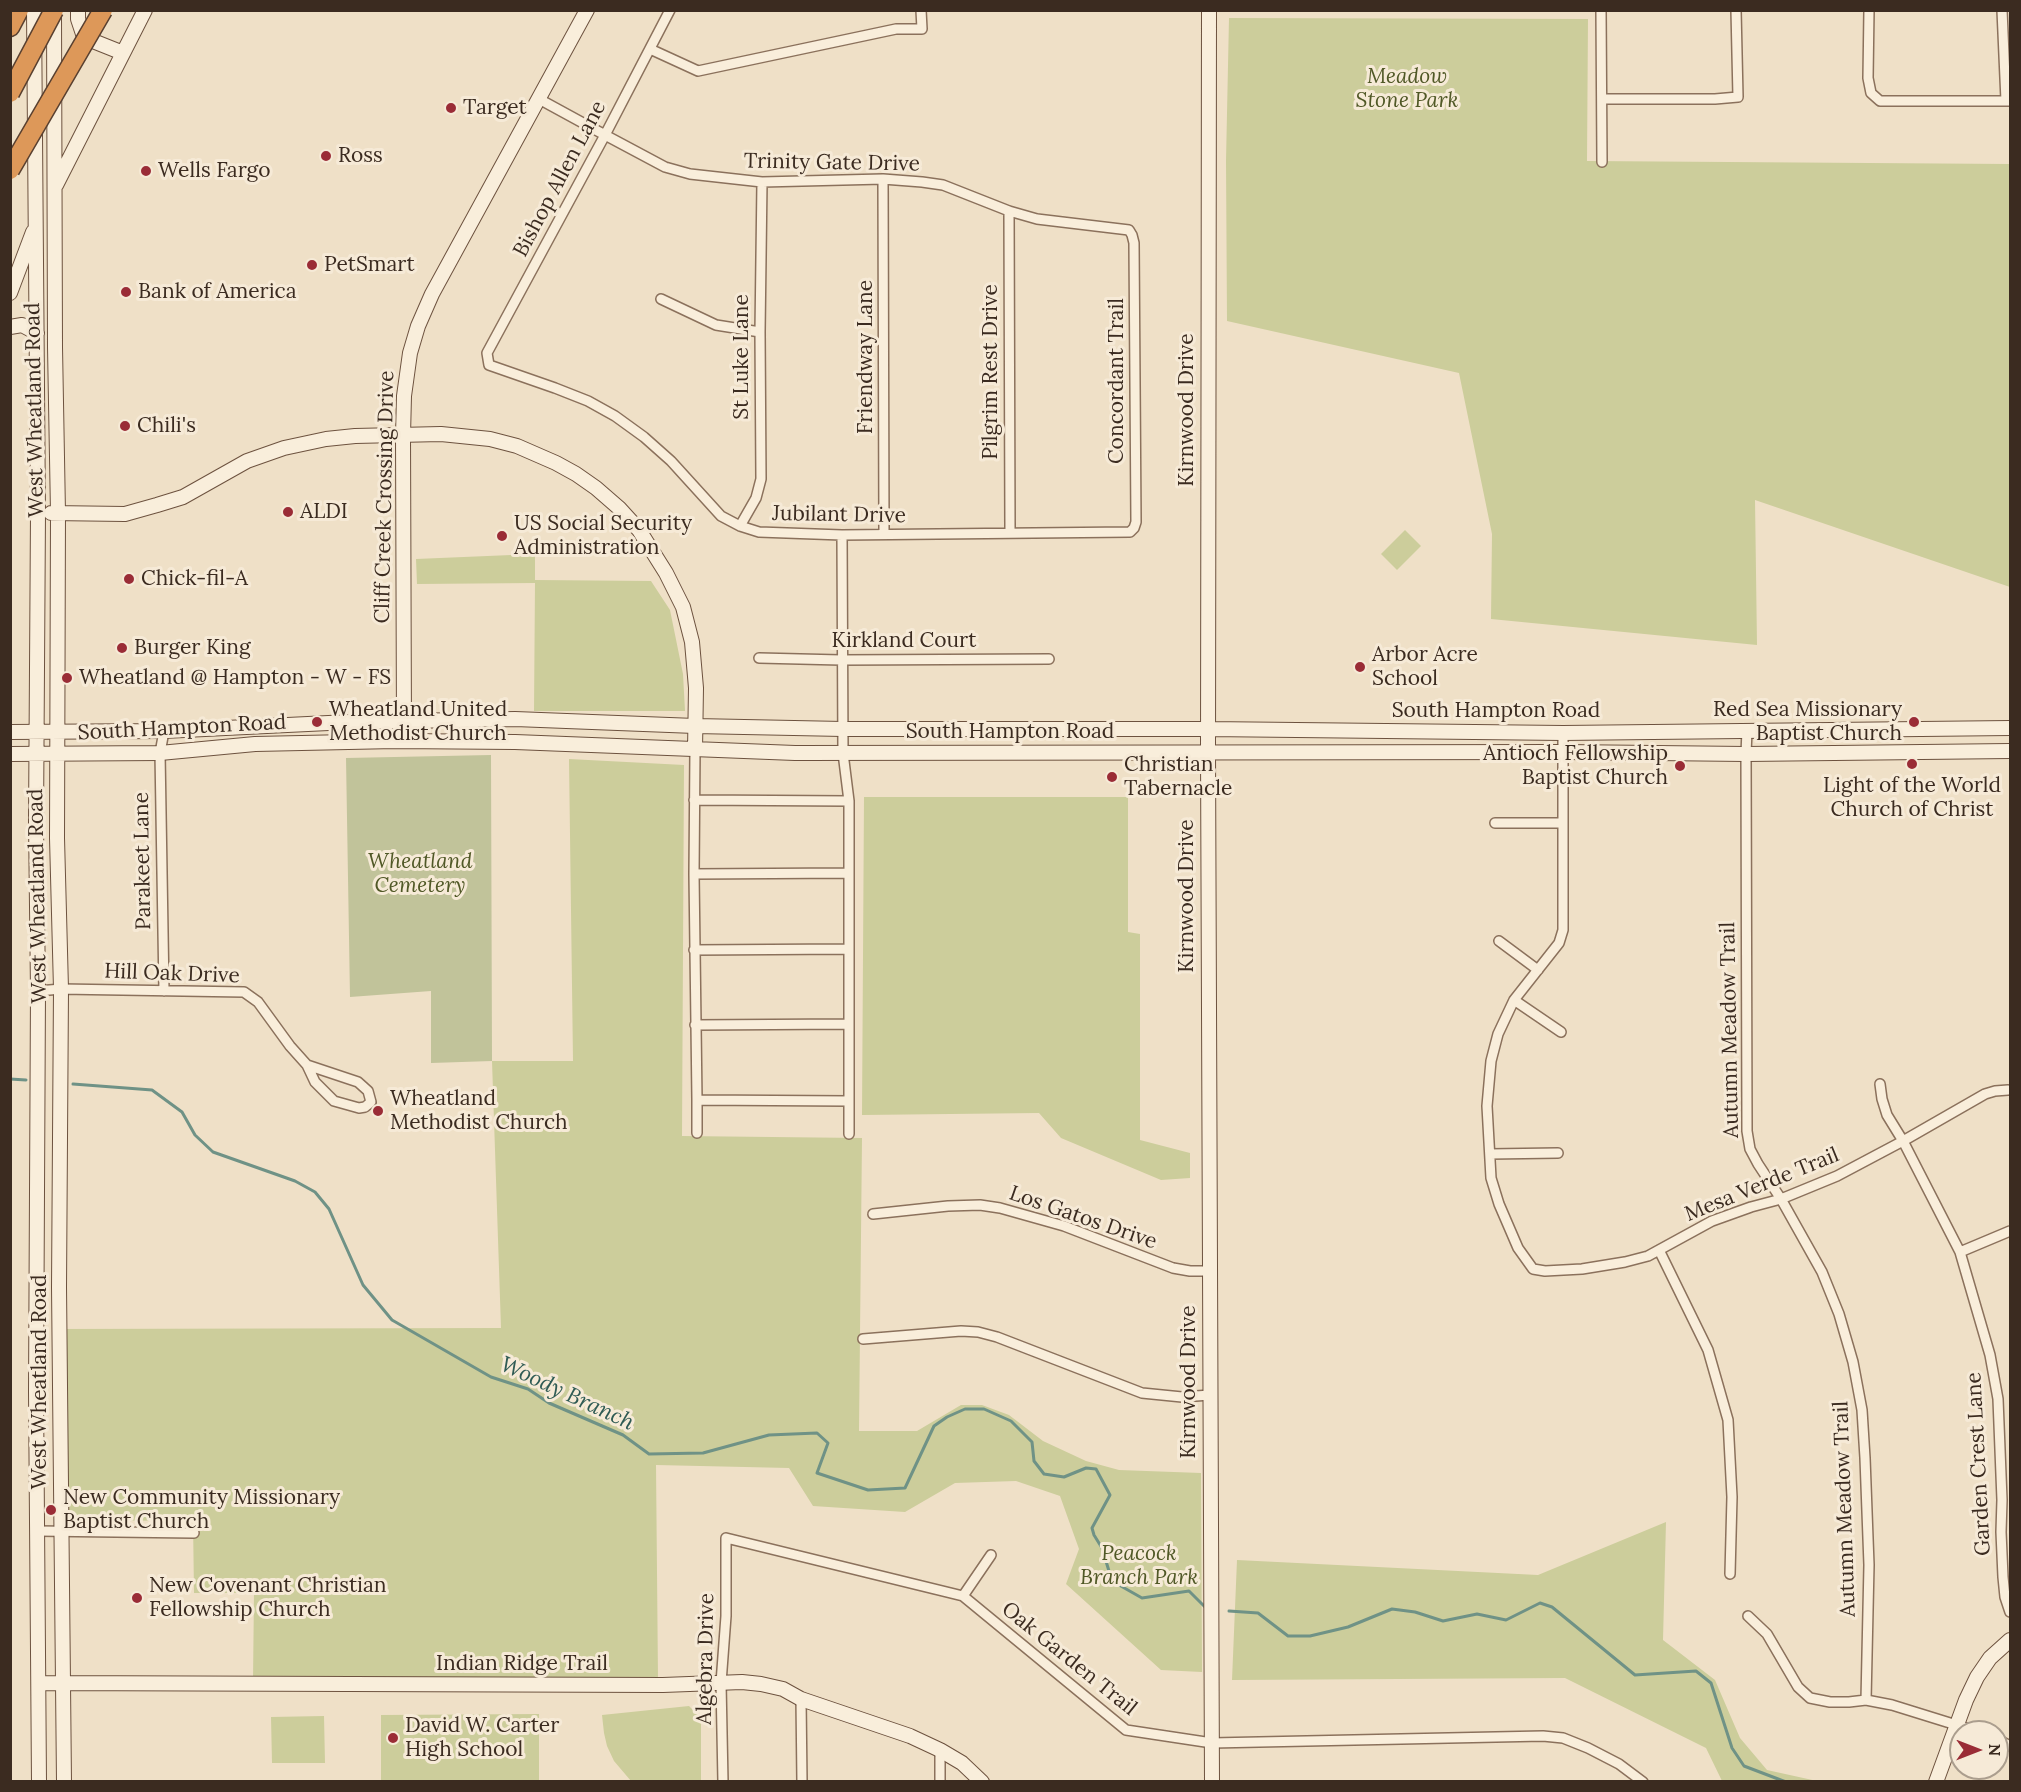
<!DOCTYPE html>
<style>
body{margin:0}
#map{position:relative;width:2021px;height:1792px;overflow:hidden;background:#efe0c7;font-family:Lora,serif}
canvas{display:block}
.frame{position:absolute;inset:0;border:12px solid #3b2b20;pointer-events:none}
.north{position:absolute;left:1949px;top:1720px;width:60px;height:60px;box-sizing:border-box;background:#f6ead7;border:2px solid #ab9e8e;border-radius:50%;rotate:90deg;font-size:16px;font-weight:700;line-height:24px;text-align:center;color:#3b2b20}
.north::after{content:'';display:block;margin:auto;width:21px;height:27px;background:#9a2c36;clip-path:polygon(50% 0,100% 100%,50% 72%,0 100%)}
</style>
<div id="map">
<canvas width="2021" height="1792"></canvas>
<div class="frame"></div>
<div class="north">N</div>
</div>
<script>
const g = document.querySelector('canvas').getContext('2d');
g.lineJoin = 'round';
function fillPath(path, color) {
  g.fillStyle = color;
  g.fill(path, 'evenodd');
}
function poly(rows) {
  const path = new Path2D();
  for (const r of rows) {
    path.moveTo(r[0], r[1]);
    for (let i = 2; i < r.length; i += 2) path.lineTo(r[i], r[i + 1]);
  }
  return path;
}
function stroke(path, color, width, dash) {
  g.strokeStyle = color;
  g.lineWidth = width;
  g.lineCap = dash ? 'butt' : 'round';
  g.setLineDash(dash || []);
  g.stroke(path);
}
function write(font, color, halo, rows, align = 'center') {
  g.font = font + ' Lora,serif';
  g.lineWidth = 6;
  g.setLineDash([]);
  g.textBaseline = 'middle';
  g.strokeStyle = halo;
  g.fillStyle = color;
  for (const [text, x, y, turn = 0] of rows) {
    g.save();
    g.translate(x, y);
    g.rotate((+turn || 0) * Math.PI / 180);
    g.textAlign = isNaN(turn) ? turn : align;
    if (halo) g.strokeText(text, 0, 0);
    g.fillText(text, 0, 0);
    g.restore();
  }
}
const green = poly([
 [1229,18,1588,19,1587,161,2010,164,2010,587,1755,500,1757,645,1491,619,1492,534,1459,373,1227,321,1226,161],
 [1405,530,1421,546,1397,570,1381,554],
 [535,554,535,580,651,581,670,610,683,674,685,711,534,711,535,583,417,584,416,559],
 [569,759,684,765,682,1136,862,1138,859,1431,917,1431,961,1405,982,1405,1009,1415,1043,1441,1086,1461,1119,1470,1201,1473,1202,1672,1161,1670,1066,1584,1079,1549,1060,1496,1016,1481,955,1483,905,1512,813,1506,789,1468,656,1465,658,1679,253,1680,254,1593,194,1593,193,1521,56,1520,55,1329,501,1328,492,1061,573,1061],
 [864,797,1128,797,1128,932,1140,934,1140,1140,1190,1153,1190,1178,1161,1180,1061,1138,1039,1113,862,1115],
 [1666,1522,1663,1640,1715,1680,1740,1738,1767,1770,1817,1781,1722,1781,1706,1748,1565,1678,1232,1680,1237,1560,1538,1575],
 [689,1706,701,1718,701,1781,631,1781,614,1761,607,1746,604,1733,602,1715],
 [539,1714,539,1781,381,1781,381,1715],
 [324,1716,325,1763,272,1763,271,1717]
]);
const cemetery = poly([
 [491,755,492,1061,431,1063,431,991,350,997,346,758]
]);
const stream = poly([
 [10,1079,26,1080],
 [73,1084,152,1090,182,1112,195,1135,213,1152,295,1181,315,1192,329,1209,363,1285,392,1320,491,1377,528,1389,549,1403,623,1435,649,1454,703,1453,769,1435,817,1433,828,1443,817,1473,868,1490,905,1488,934,1426,947,1417,965,1409,984,1409,1011,1421,1032,1442,1034,1461,1044,1474,1064,1477,1086,1468,1096,1469,1110,1495,1092,1528,1094,1535,1102,1548,1112,1581,1142,1598,1189,1591,1205,1607],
 [1229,1611,1258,1613,1288,1636,1310,1636,1348,1627,1392,1609,1415,1612,1443,1621,1477,1614,1506,1620,1540,1603,1552,1607,1635,1675,1696,1671,1711,1683,1732,1748,1744,1766,1786,1782]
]);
const street = poly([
 [1601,10,1602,162],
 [1869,10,1868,78,1871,93,1880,101,2010,101],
 [2002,10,2006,101],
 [650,49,698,71,896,29,922,29,921,10],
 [539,99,605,135,665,167,690,174,762,182,883,179,922,182,943,185,1009,211,1037,219,1129,230,1132,235,1134,243,1136,522,1134,528,1130,532,842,535,759,532,740,526,721,516,671,461,644,437,615,416,588,401,555,388,489,365,487,353,605,135,670,10],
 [1602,99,1715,99,1738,97,1736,10],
 [883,179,884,534],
 [1009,211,1010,532],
 [661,299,716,325,760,332],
 [740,526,756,498,761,479,760,332,762,182],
 [759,658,841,660,1049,659],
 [1747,730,1746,754,1747,1131,1750,1149,1758,1164,1781,1199,1822,1272,1839,1314,1853,1362,1862,1410,1865,1458,1869,1565,1866,1700],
 [1563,733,1563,930,1559,943,1514,1000,1498,1034,1491,1061,1487,1106,1491,1178,1499,1204,1518,1248,1533,1269,1545,1271,1582,1269,1625,1262,1648,1256,1712,1221,1751,1207,1781,1199,1837,1176,1903,1141,1985,1094,1995,1091,2008,1090],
 [695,750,694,874,697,1100,849,1101,849,801,843,753,842,535],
 [694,800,849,801],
 [1495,823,1563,823],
 [694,874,849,873],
 [1499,941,1538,970],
 [694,950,848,949],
 [38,991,61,989,244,992,258,1002,290,1046,307,1065],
 [164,991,160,753,164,731],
 [1514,1000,1561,1032],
 [695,1025,849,1024],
 [307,1065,358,1082,368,1091,371,1102,365,1107,359,1108,334,1101,315,1082,307,1065],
 [1880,1084,1882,1099,1887,1115,1903,1141,1960,1252,1990,1355,1998,1399,2002,1500,2001,1532,2003,1577,2005,1597,2010,1612],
 [697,1100,697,1133],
 [849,1101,849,1134],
 [1490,1154,1558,1153],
 [873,1214,948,1206,980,1205,1000,1208,1064,1226,1173,1268,1190,1271,1210,1271],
 [1659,1250,1708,1350,1728,1420,1732,1497,1730,1574],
 [1960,1252,2010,1231],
 [863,1339,961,1331,978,1332,997,1337,1142,1393,1182,1397,1210,1395],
 [38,1531,194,1533],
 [963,1596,991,1555],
 [1748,1616,1767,1634,1798,1687,1810,1698,1830,1702,1849,1702,1866,1700,1892,1705,1979,1732],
 [801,1699,802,1782],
 [1997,1739,2010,1746],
 [940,1750,940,1782],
 [723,1782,721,1683,726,1616,726,1538,963,1596,1126,1730,1212,1743,1543,1736,1563,1738,1588,1748,1619,1764,1643,1782]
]);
const secondary = poly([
 [34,10,38,513,36,822,38,991,36,1391,39,1782],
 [78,10,78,19,83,34,93,41,123,53],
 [1209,10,1208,752,1212,1782],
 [54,13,55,347,58,513,57,838,61,989,59,1287,64,1782],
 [56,185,145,10],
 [10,293,33,232],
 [10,327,22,325,37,333],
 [51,513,125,514,157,505,183,497,247,461,284,448,326,439,355,436,441,434,490,439,517,446,556,463,576,474,596,488,619,508,639,530,666,573,683,607,692,642,696,688,695,750],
 [404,730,403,435,404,396,410,353,418,326,432,294,587,10],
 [10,732,164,731,349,722,515,719,695,726,843,729,1208,729,1563,733,2010,728],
 [10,754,160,753,255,744,395,741,515,742,795,753,1563,752,1746,754,2010,751],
 [39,1683,663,1685,742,1682,761,1684,783,1689,801,1699,910,1736,940,1750,962,1763,982,1782],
 [1936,1782,1966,1700,1977,1677,1990,1658,2010,1640]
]);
const highway = poly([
 [10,27,19,10]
]);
const highwayBridge = poly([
 [10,93,54,10],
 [10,170,103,10]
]);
const markers = [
 [451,108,6,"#9a2c36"],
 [326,156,6,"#9a2c36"],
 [146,171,6,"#9a2c36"],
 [312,265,6,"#9a2c36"],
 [126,292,6,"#9a2c36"],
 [125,426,6,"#9a2c36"],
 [288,512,6,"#9a2c36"],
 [502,536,6,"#9a2c36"],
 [129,579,6,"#9a2c36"],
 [122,648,6,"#9a2c36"],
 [1360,667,6,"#9a2c36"],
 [67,678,6,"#9a2c36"],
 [317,722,6,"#9a2c36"],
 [1914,722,6,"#9a2c36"],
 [1912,764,6,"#9a2c36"],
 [1680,766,6,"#9a2c36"],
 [1112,777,6,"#9a2c36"],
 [378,1111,6,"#9a2c36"],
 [51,1510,6,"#9a2c36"],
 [137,1598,6,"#9a2c36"],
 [393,1738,6,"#9a2c36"]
];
const parkNames = [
 ["Meadow",1407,77],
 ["Stone Park",1407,101],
 ["Wheatland",420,862],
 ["Cemetery",420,886],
 ["Peacock",1139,1554],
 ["Branch Park",1139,1578]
];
const poiNames = [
 ["Target",463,108],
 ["Ross",338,156],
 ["Wells Fargo",158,171],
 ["PetSmart",324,265],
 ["Bank of America",138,292],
 ["Chili's",137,426],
 ["ALDI",300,512],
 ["US Social Security",514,524],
 ["Administration",514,548],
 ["Chick-fil-A",141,579],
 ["Burger King",134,648],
 ["Arbor Acre",1372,655],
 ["School",1372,679],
 ["Wheatland @ Hampton - W - FS",79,678],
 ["Wheatland United",329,710],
 ["Methodist Church",329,734],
 ["Red Sea Missionary",1902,710,"right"],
 ["Baptist Church",1902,734,"right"],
 ["Antioch Fellowship",1668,754,"right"],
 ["Baptist Church",1668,778,"right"],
 ["Christian",1124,765],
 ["Tabernacle",1124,789],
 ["Light of the World",1912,786,"center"],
 ["Church of Christ",1912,810,"center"],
 ["Wheatland",390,1099],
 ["Methodist Church",390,1123],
 ["New Community Missionary",63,1498],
 ["Baptist Church",63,1522],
 ["New Covenant Christian",149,1586],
 ["Fellowship Church",149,1610],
 ["David W. Carter",405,1726],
 ["High School",405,1750]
];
const streetNames = [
 ["Trinity Gate Drive",832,163,1],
 ["Bishop Allen Lane",560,179,-62],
 ["St Luke Lane",742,357,-90],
 ["Friendway Lane",866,357,-90],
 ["Pilgrim Rest Drive",991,372,-90],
 ["Concordant Trail",1117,381,-90],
 ["West Wheatland Road",35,410,-91],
 ["Kirnwood Drive",1187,410,-90],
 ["Cliff Creek Crossing Drive",385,497,-89],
 ["Jubilant Drive",839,515,1],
 ["Kirkland Court",904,641],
 ["South Hampton Road",1496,711],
 ["South Hampton Road",182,728,-3],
 ["South Hampton Road",1010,732],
 ["Parakeet Lane",143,861,-91],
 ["West Wheatland Road",38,896,-91],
 ["Kirnwood Drive",1187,896,-90],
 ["Hill Oak Drive",172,974,2],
 ["Autumn Meadow Trail",1730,1030,-91],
 ["Mesa Verde Trail",1762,1185,-22],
 ["Los Gatos Drive",1083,1218,19],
 ["West Wheatland Road",40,1382,-90],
 ["Kirnwood Drive",1189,1382,-90],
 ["Garden Crest Lane",1979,1464,-93],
 ["Autumn Meadow Trail",1845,1509,-92],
 ["Algebra Drive",706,1659,-89],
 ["Oak Garden Trail",1069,1659,39],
 ["Indian Ridge Trail",522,1664]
];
const waterNames = [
 ["Woody Branch",567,1394,25]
];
fillPath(green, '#cccd9b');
fillPath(cemetery, '#c1c39a');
stroke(stream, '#6f9286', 3);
stroke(street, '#8b715c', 12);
stroke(secondary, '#6d523f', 16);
stroke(highway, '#594030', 21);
stroke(street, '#f9eedb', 9);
stroke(secondary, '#f9eedb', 14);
stroke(highway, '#dd9859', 18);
stroke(highwayBridge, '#594030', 21, []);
stroke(highwayBridge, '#dd9859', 18);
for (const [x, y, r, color] of markers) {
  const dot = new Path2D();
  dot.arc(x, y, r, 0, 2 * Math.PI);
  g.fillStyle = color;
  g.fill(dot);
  stroke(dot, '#f6ead7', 2);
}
write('italic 21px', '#505826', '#f6ead7', parkNames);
write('21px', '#3b2b20', '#f6ead7', poiNames, 'left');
write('21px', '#3b2b20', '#f6ead7', streetNames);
write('italic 22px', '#2f5b54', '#f6ead7', waterNames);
</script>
